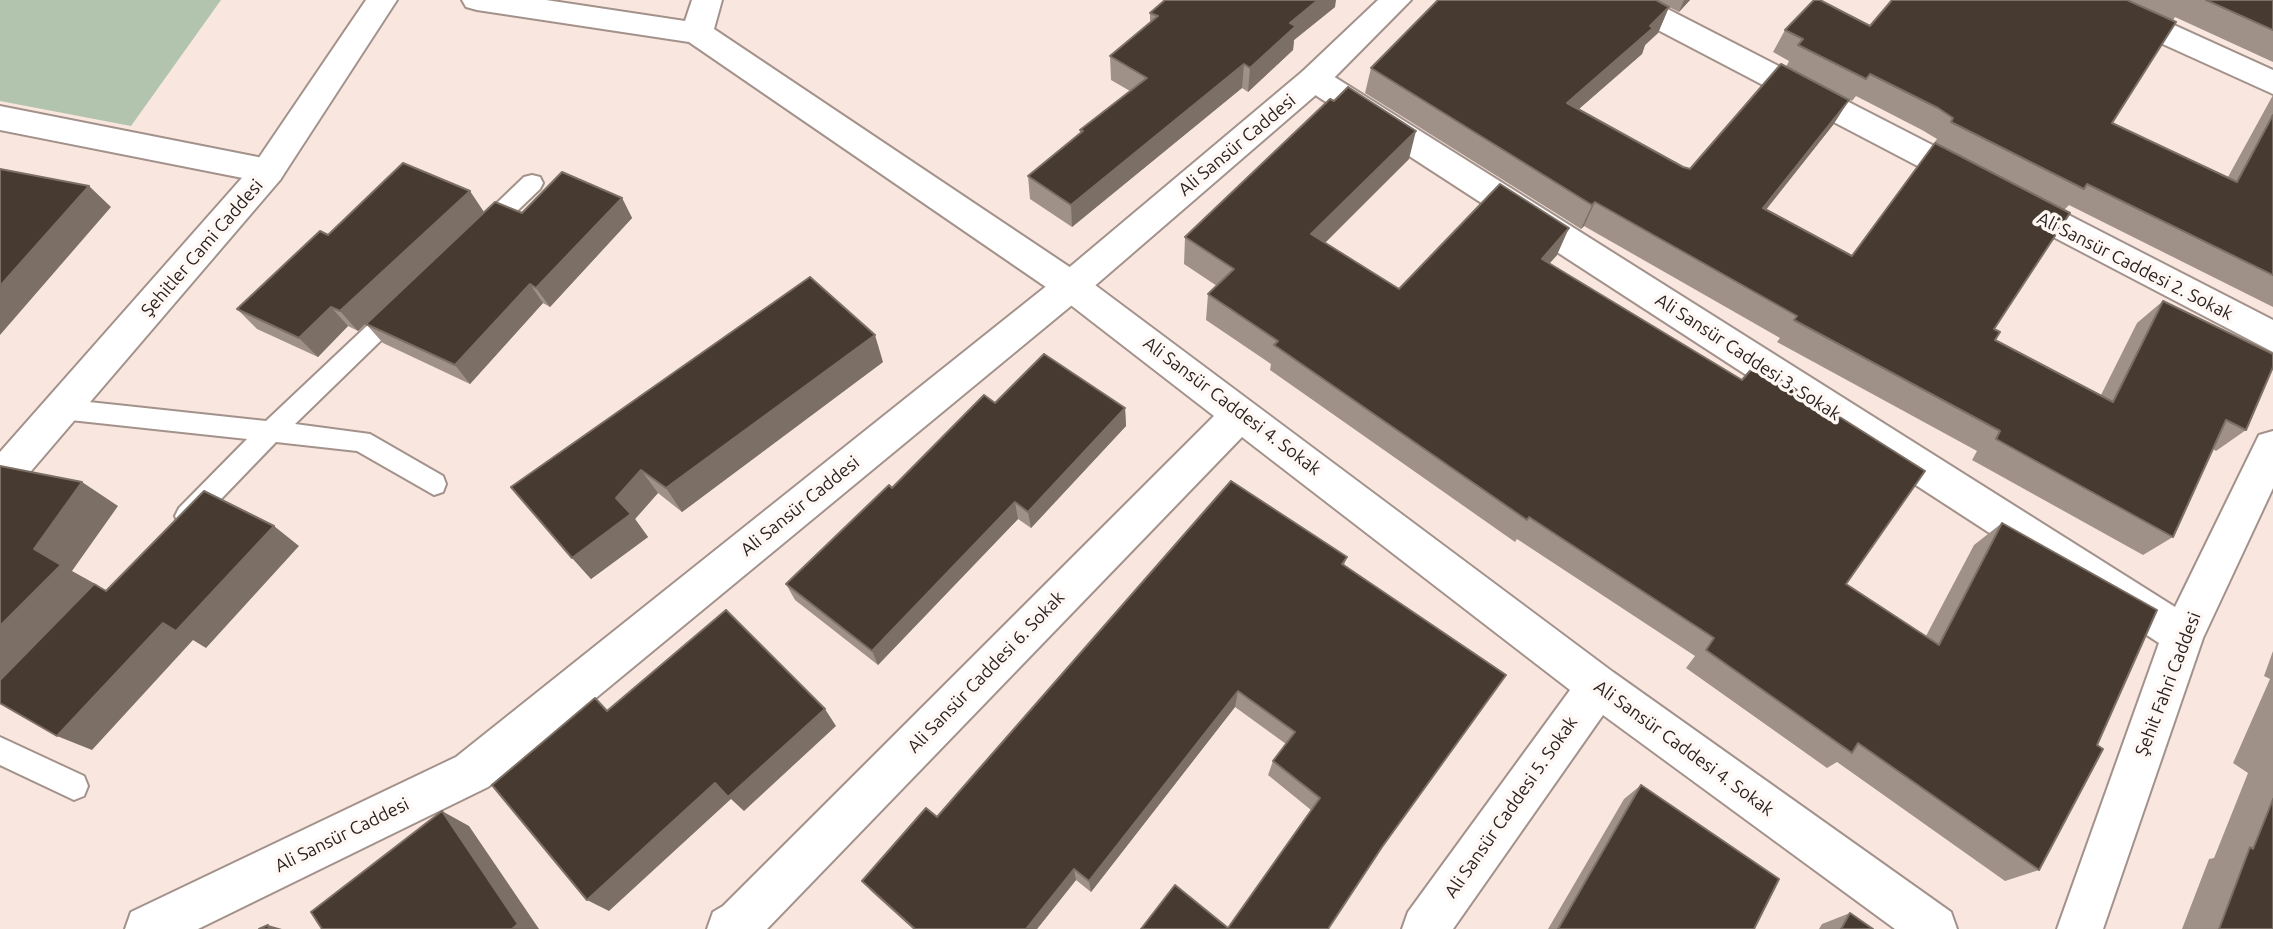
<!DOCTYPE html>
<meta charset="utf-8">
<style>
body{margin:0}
canvas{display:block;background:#f9e7df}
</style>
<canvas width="2273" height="929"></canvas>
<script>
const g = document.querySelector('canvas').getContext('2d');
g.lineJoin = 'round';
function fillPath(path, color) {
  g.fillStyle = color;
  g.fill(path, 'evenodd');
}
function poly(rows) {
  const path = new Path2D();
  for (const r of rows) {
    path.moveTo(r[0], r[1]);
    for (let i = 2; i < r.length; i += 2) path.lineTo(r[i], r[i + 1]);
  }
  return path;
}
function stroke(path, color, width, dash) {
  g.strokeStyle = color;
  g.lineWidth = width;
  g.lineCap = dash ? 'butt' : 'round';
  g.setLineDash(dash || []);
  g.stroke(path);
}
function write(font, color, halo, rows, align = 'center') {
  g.font = font + ' Ubuntu,sans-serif';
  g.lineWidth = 7;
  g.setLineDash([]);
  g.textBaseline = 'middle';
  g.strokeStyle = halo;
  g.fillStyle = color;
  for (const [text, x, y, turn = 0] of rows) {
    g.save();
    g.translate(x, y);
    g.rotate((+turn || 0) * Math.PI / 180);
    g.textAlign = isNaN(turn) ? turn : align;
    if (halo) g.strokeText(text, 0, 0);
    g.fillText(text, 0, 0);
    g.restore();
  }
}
const green = poly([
 [0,0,221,0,131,126,0,101]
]);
const lane = poly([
 [532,175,540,177,543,183,540,189,492,235,484,237,476,235,473,229,476,223,524,177,532,175],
 [397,302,405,305,408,311,405,317,295,424,370,434,443,476,446,484,443,492,434,495,357,451,276,442,197,524,188,527,179,524,175,516,179,508,247,439,61,419,53,416,49,409,53,402,61,399,266,421,389,305,397,302],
 [0,737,84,776,88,786,84,796,74,800,0,765,0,737]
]);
const street = poly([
 [462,0,546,0,685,21,692,0,722,0,714,29,1083,276,1613,672,1951,912,1957,929,1895,929,1603,715,1453,929,1402,929,1408,912,1570,690,1242,437,767,929,707,929,713,912,723,906,1214,416,1059,296,689,42,477,10,466,7,462,0],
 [1610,0,1650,0,2273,320,2273,352,1614,7,1610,0],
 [2077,0,2119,0,2273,70,2273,94,2081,7,2077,0],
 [1314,68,1325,71,2175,607,2259,435,2273,431,2273,488,2203,638,2103,929,2057,929,2159,643,1303,87,1298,79,1303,71,1314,68],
 [0,106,268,159,280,162,285,171,280,180,268,183,0,130,0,106]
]);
const secondary = poly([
 [366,0,397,0,280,180,14,491,0,496,0,452,256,162,366,0],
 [1378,0,1411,0,1325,87,1083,296,488,787,198,929,125,929,131,912,456,757,1059,276,1303,71,1378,0]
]);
const wall = poly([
 [1438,0,1690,0,1679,12,1669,7,1658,33,1645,45,1642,54,1579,109,1683,167,1690,169,1849,100,1833,125,1766,210,1851,256,1935,143,1994,329,1995,340,2101,395,2137,323,2163,301,2246,430,2216,451,2213,449,2173,537,2143,555,1972,460,1977,451,1777,342,1780,338,1584,226,1581,229,1365,93,1371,68],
 [1892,0,2273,0,2273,62,2175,17,2112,123,2228,177,2273,95,2273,307,2069,205,2064,210,1934,143,1937,139,1922,130,1856,96,1852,101,1786,67,1789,61,1773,52,1785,30,1870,26],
 [1335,7,1294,40,1293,50,1248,92,1242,88,1072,227,1030,199,1028,176,1080,134,1080,130,1130,91,1111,80,1110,56,1150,23,1150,13],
 [1409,159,1325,242,1399,289,1557,255,1550,263,1846,584,1926,636,1974,545,2002,523,2039,870,2005,881,1837,762,1827,768,1686,668,1695,656,1517,539,1515,542,1270,370,1271,364,1206,320,1208,294,1217,286,1184,264,1185,237],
 [622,198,632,218,550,307,543,303,470,384,383,343,366,324,522,213],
 [484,212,358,331,348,326,318,357,257,329,237,309,328,235],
 [883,362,682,512,658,493,635,519,648,537,591,579,511,487],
 [995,403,1125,408,1126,426,1031,528,1018,519,878,665,795,600,786,584,892,488],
 [1347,557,1344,565,1506,675,1228,928,1311,810,1268,775,1273,761,1286,744,1235,707,1091,892,1076,880,1037,929,913,929,872,892,862,881,937,817],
 [2273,651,2273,929,2182,929,2209,859,2214,858,2248,773,2233,763,2270,679,2264,676],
 [1641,785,1754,929,1548,929,1624,799],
 [1850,913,1841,929,1819,929,1822,924]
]);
const shadedWall = poly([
 [1318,0,1336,0,1335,7,1294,40,1293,50,1248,92,1250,68,1290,23],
 [1684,0,1690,0,1679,12],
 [1669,7,1658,33,1645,45,1642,54,1557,128,1567,103],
 [1244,64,1242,88,1072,227,1071,205],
 [1849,100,1833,125,1748,232,1763,208],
 [1416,131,1409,159,1307,261,1311,234],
 [89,186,111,207,0,335,0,286],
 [470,191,484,212,358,331,340,311],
 [622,198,632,218,550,307,536,288],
 [1595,202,1584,226,1581,229,1592,205],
 [1569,228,1557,255,1530,285,1542,259],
 [530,284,543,303,470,384,455,365],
 [331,307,348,326,318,357,299,338],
 [875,335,883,362,682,512,666,488],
 [1125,408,1126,426,1031,528,1028,512],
 [641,470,658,493,635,519,648,537,591,579,572,558,616,498],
 [82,482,118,506,72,571,99,586,0,687,0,626,34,549],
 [1015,502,1018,519,878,665,872,651],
 [274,526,299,546,206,648,193,640,92,750,57,736,163,623],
 [1238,691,1235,707,1091,892,1089,881],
 [825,709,836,726,744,811,731,799,609,911,587,900,715,783],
 [442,811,469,826,539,929,512,929],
 [1074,869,1076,880,1037,929,1026,929],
 [268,925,282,929,269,929]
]);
const building = poly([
 [1165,0,1318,0,1290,23,1296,26,1250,68,1244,64,1071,205,1028,176,1083,131,1080,130,1147,78,1110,56,1158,16,1150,13,1165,0],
 [1438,0,1656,0,1669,7,1650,26,1653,28,1567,103,1683,167,1690,169,1781,64,1849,100,1763,208,1852,256,1935,143,2070,213,1994,329,2000,332,1995,340,2113,402,2163,301,2273,354,2273,367,2246,430,2226,420,2173,537,1996,439,2000,431,1794,320,1797,316,1595,202,1592,205,1371,68,1438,0],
 [1814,0,1820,0,1870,26,1892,0,2127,0,2176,22,2112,123,2237,182,2273,115,2273,275,2087,184,2084,189,1951,122,1953,118,1938,108,1870,74,1866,79,1798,45,1803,39,1785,30,1814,0],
 [2206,0,2273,0,2273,30,2206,0],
 [1348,87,1416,131,1311,234,1399,289,1500,184,1569,228,1542,259,1742,380,1756,364,1925,471,1846,584,1939,645,2002,523,2157,610,2097,745,2103,749,2039,870,1858,743,1852,753,1706,650,1714,638,1529,517,1527,520,1274,345,1278,341,1208,294,1234,269,1185,237,1330,99,1334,101,1348,87],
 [403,163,470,191,340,311,331,307,299,338,237,309,320,231,328,235,403,163],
 [0,169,89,186,0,286,0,169],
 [562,172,622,198,536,288,530,284,455,365,366,324,495,202,522,213,562,172],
 [810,277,875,335,666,488,641,470,616,498,631,514,572,558,511,487,810,277],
 [1044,354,1125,408,1028,512,1015,502,872,651,786,584,889,485,892,488,984,395,995,403,1044,354],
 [0,466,82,482,34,549,61,565,0,626,0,466],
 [1231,481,1347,557,1342,564,1506,675,1382,847,1328,929,1141,929,1175,885,1228,928,1320,798,1273,761,1295,732,1238,691,1089,881,1074,869,1026,929,915,929,862,881,926,808,937,817,1231,481],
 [204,491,274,526,176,631,163,623,57,736,0,703,0,680,94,584,106,591,204,491],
 [726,610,825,709,728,797,715,783,587,900,492,785,595,698,607,711,726,610],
 [1641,785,1779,879,1754,929,1558,929,1641,785],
 [2273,799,2273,929,2219,929,2250,847,2253,849,2273,799],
 [442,811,518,924,512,929,322,929,311,912,442,811],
 [1850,913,1873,929,1841,929,1850,913],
 [268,925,269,929,259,929,268,925]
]);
const streetNames = [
 ["Ali Sansür Caddesi",1237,145,-40],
 ["Şehitler Cami Caddesi",202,248,-49],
 ["Ali Sansür Caddesi 2. Sokak",2135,266,27],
 ["Ali Sansür Caddesi 3. Sokak",1748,357,33],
 ["Ali Sansür Caddesi 4. Sokak",1232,406,37],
 ["Ali Sansür Caddesi",800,506,-39],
 ["Ali Sansür Caddesi 6. Sokak",986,672,-46],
 ["Şehit Fahri Caddesi",2168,684,-69],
 ["Ali Sansür Caddesi 4. Sokak",1684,748,36],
 ["Ali Sansür Caddesi 5. Sokak",1511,807,-55],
 ["Ali Sansür Caddesi",342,835,-26]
];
fillPath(green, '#b3c4ae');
stroke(lane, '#a3928b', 4);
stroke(street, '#a3928b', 4);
stroke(secondary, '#a3928b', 4);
fillPath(lane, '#fff');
fillPath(street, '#fff');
fillPath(secondary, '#fff');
fillPath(wall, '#a09188');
fillPath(shadedWall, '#7c6f65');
fillPath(building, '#473b31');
stroke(building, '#7c6f65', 2);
write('18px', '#261f1c', '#fef7f3', streetNames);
</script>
